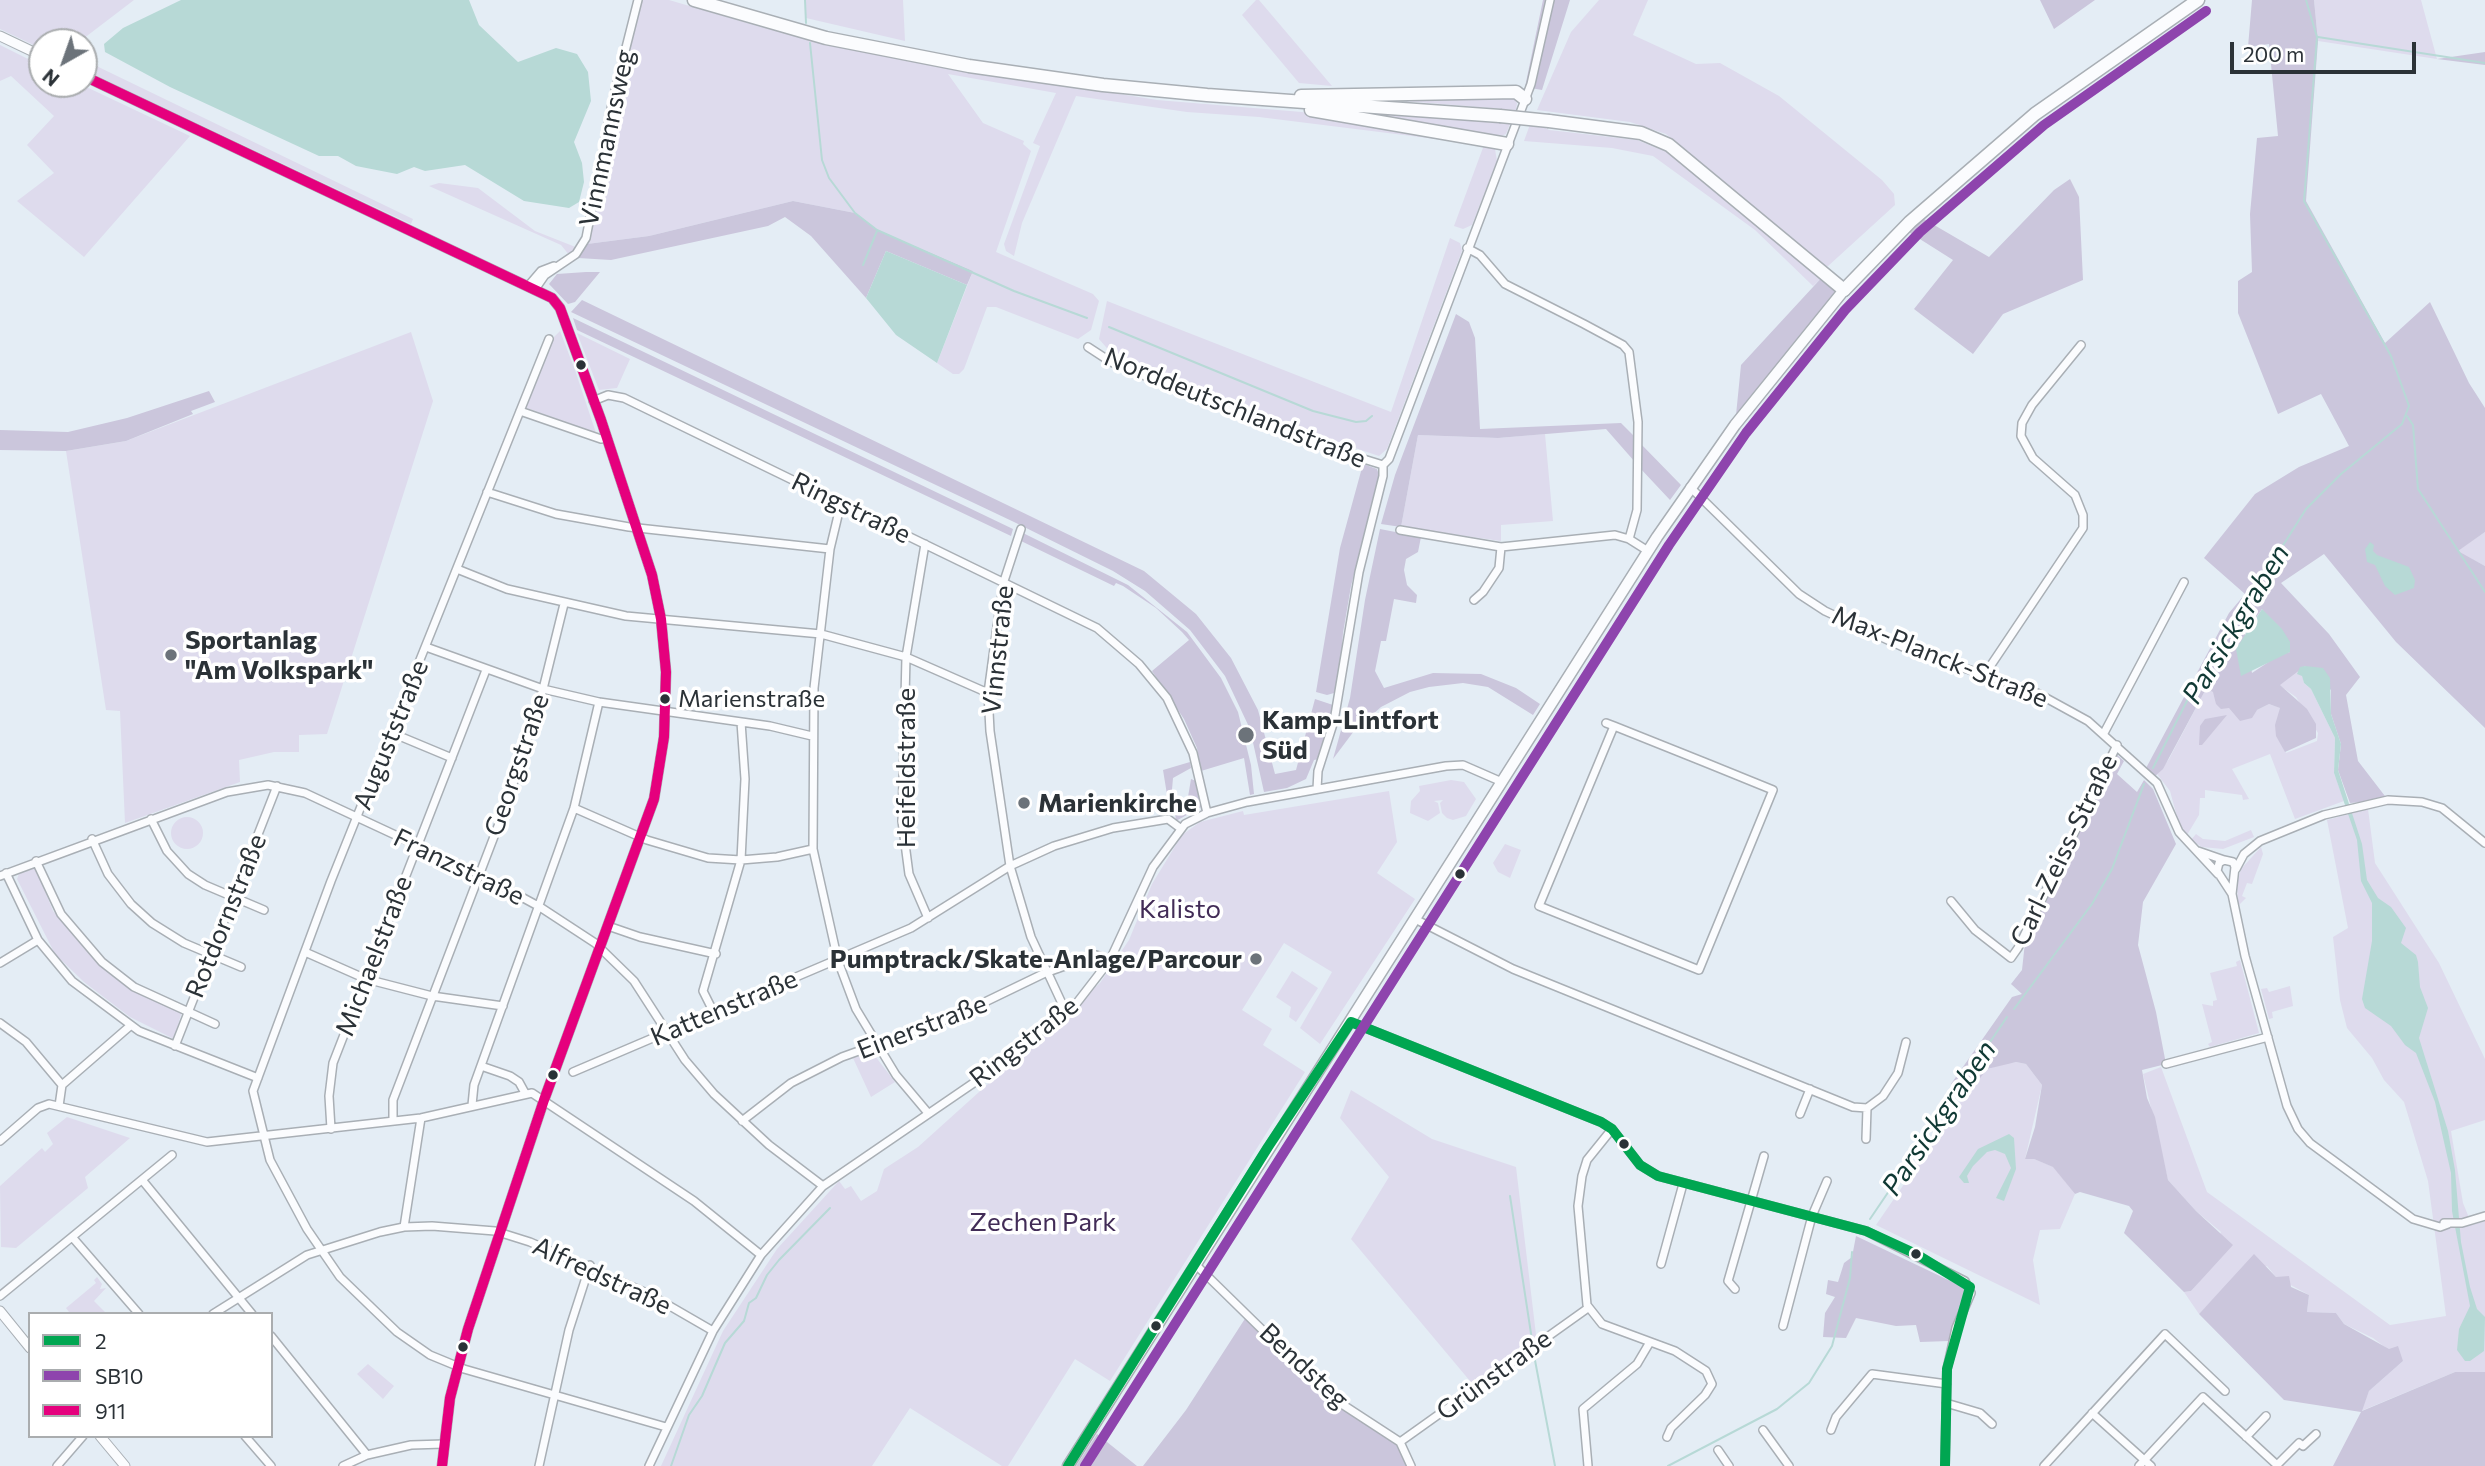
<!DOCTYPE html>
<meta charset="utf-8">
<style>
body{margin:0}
#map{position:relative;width:2485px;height:1466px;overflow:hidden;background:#e4edf5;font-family:Commissioner,sans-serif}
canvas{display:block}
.legend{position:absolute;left:28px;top:1312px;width:245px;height:126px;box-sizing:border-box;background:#fff;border:2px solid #aaadaf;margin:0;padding:9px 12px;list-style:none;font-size:21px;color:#2b3237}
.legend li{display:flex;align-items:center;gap:14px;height:35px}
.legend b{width:35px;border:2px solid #aaadaf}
.north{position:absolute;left:28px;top:28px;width:70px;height:70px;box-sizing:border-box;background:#fff;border:2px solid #aaadaf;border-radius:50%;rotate:220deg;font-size:19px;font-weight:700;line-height:28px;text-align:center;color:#2b3237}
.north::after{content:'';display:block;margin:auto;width:24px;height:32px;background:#6c737a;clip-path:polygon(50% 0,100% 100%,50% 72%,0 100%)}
.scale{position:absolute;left:2230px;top:42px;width:186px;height:32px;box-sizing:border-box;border:4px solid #2b3237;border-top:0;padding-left:9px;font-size:21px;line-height:24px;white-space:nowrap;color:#2b3237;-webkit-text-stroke:5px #fff;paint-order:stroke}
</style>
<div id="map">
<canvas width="2485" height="1466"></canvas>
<ul class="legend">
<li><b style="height:9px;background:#00a651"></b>2</li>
<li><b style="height:9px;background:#8e44ad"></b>SB10</li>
<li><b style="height:9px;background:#e5007d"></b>911</li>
</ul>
<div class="north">N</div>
<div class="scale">200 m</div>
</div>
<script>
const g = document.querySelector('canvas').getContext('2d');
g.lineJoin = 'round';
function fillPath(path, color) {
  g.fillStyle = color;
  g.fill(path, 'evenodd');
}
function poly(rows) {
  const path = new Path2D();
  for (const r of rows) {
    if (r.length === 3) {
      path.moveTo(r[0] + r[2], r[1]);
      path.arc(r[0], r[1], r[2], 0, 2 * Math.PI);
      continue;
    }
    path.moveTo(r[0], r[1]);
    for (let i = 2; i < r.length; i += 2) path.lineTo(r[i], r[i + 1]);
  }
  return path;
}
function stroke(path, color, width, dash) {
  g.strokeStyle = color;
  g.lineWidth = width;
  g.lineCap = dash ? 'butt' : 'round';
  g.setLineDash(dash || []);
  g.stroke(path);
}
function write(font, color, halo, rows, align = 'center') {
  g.font = font + ' Commissioner,sans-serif';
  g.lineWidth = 7;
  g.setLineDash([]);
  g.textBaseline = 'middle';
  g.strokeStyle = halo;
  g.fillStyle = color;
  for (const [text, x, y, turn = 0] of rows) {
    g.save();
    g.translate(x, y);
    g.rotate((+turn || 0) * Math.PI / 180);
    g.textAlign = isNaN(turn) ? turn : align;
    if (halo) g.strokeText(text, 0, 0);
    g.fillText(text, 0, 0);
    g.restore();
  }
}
const green = poly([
 [0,0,134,0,79,42,42,42,42,49,0,29],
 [642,0,669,0,761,27,814,39,1077,87,1157,100,1302,112,1483,143,1495,149,1497,161,1472,225,1463,229,1454,226,1484,145,1259,117,1187,112,1076,96,1022,223,1014,256,1006,251,1004,244,1040,146,1033,143,1056,93,948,74,983,123,1024,141,1023,144,1031,151,996,252,1093,294,1099,301,1091,330,1078,339,996,307,987,307,964,369,959,374,953,374,937,363,973,271,877,230,855,213,793,201,649,236,587,244,618,91],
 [805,0,903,0,905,41,806,18],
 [1256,0,1259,0,1332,86,1299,83,1242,15],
 [1599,0,1648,0,1633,35,1696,64,1720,63,1779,96,1882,180,1894,194,1895,205,1827,267,1666,134,1630,122,1537,110,1571,32],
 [2314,0,2421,0,2437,59,2318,41],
 [0,45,42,66,42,84,80,84,190,136,84,257,17,201,54,173,27,145,54,116,11,76,0,81],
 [84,60,413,219,411,224,84,70],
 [1513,98,1517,103,1516,110,1378,99],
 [1347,110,1510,124,1506,134,1499,137],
 [1532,119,1549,130,1637,140,1667,152,1741,214,1825,275,1813,286,1755,230,1653,156,1612,148,1524,141],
 [439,183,478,188,535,231,578,248,570,256,561,245,429,186],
 [1450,238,1460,243,1462,251,1387,449,1379,456,1313,434,1112,354,1099,339,1107,301,1391,412],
 [560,331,575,370,596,433,524,407,554,337],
 [411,332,433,401,327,734,299,735,299,752,274,752,239,760,240,782,125,823,120,711,106,710,66,451,126,441],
 [577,333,630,359,617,388,599,390],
 [1545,434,1553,521,1501,525,1501,541,1401,527,1418,435,1498,438],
 [2485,532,2485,566,2457,551],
 [2300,667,2304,683,2311,689,2335,738,2334,773,2344,801,2295,819,2270,754,2232,769,2249,799,2243,800,2242,795,2205,790,2205,798,2200,798,2199,815,2187,835,2179,824,2170,791,2157,774,2169,759,2206,689,2213,692,2229,708,2257,710,2269,704,2281,708,2280,739,2286,753,2317,741,2318,733,2296,697,2279,685],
 [1451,780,1464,782,1476,799,1466,816,1453,820,1447,818,1442,813,1440,803,1443,800,1434,801,1438,803,1440,813,1428,821,1410,813,1411,801,1420,791,1419,786],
 [1389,791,1397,842,1377,873,1415,899,1320,1044,1300,1028,1332,972,1284,943,1242,1010,1272,1029,1263,1045,1305,1072,1110,1381,1075,1359,1008,1466,1002,1466,910,1408,872,1466,661,1466,723,1331,777,1249,839,1181,845,1189,851,1186,861,1201,877,1191,884,1169,918,1147,1100,983,1129,940,1152,884,1182,835,1200,822,1243,811,1244,815],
 [2368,809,2375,863,2439,963,2485,1059,2485,1120,2451,1131,2463,1203,2472,1225,2485,1221,2485,1372,2455,1372,2361,1411,2369,1391,2403,1361,2373,1338,2344,1324,2336,1313,2307,1312,2309,1295,2276,1277,2267,1266,2224,1288,2199,1314,2184,1292,2191,1291,2198,1283,2221,1232,2196,1211,2168,1180,2143,1074,2161,1067,2207,1192,2390,1325,2446,1316,2428,1181,2404,1102,2384,1080,2372,1058,2347,1028,2340,1000,2333,937,2348,928,2327,820],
 [187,833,16],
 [2251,830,2254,837,2223,849,2202,847,2191,840,2196,834,2203,839,2225,841],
 [1505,844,1521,850,1510,878,1498,872,1493,863],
 [2261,847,2263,854,2252,884,2247,883,2242,896,2246,898,2238,906,2237,884,2241,869],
 [36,868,53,911,91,956,132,991,133,989,182,1011,174,1039,130,1017,84,982,55,954,17,879,19,874],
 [2240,960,2259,1033,2210,1047,2208,1044,2212,1042,2202,1004,2213,1006,2213,1001,2217,1000,2210,973,2237,966,2236,962],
 [1292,971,1318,988,1296,1022,1289,1017,1291,1007,1276,997],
 [2290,986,2293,1006,2272,1012,2273,1018,2269,1019,2261,989,2267,988,2269,992],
 [872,1052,895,1082,871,1097,853,1058],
 [2016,1062,2026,1064,2042,1085,2025,1159,2034,1159,2054,1167,2075,1194,2060,1229,2040,1230,2033,1260,2040,1305,1876,1225,1981,1072,2001,1064],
 [1351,1090,1432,1139,1516,1167,1537,1343,1475,1387,1351,1239,1389,1177,1340,1118],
 [67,1117,130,1138,85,1177,88,1188,16,1248,1,1247,0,1186,42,1148,45,1152,53,1144,47,1133],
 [97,1277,102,1284,100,1289,106,1288,94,1301,105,1312,67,1314,69,1312,66,1308,96,1283,94,1280],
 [368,1364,394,1386,383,1399,357,1374]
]);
const forest = poly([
 [1543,0,1570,0,1542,90,1525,87],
 [2040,0,2095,0,2054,29],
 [2252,0,2314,0,2318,41,2306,201,2385,343,2430,302,2469,383,2485,408,2485,532,2458,551,2485,566,2485,728,2396,642,2324,554,2281,583,2329,634,2360,677,2346,695,2358,761,2388,800,2350,803,2338,770,2341,744,2331,714,2331,690,2305,666,2280,685,2307,709,2316,724,2316,738,2285,752,2276,736,2275,725,2280,708,2269,704,2257,710,2252,718,2240,721,2229,708,2221,709,2216,704,2213,692,2206,689,2163,769,2153,778,2145,770,2229,613,2245,594,2204,558,2255,494,2299,467,2349,446,2321,394,2278,414,2238,313,2238,281,2252,272,2250,214,2257,138,2278,136,2269,44,2248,47],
 [2262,609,2290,652,2279,655,2252,673,2245,634],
 [2485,52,2485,65,2437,59],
 [2070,179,2079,197,2083,280,2003,314,1973,354,1914,309,1953,260,1904,229,1917,215,1989,257,2054,190],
 [793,201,855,213,877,230,973,271,967,285,886,251,866,298,811,236,785,217,768,226,611,260,578,258,587,244,649,236],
 [586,272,600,272,575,302,568,304,549,284,557,274],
 [1825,274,1844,290,1735,425,1741,365],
 [582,300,1144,571,1196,614,1231,658,1258,710,1275,774,1296,770,1315,699,1333,705,1335,709,1319,759,1314,760,1306,779,1287,788,1264,792,1250,729,1225,676,1190,630,1145,591,1113,571,1014,522,571,312],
 [1456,314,1469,322,1475,338,1480,429,1621,423,1636,438,1635,462,1606,429,1498,438,1418,435,1401,527,1381,524,1395,475],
 [573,318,1013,529,1011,536,577,330],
 [209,391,215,402,191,411,193,414,126,441,66,451,0,450,0,430,68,432,127,418],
 [1640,443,1681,485,1670,500,1639,467],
 [1363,464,1377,469,1379,475,1351,586,1343,633,1339,684,1334,693,1327,695,1316,692,1340,548],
 [1380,529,1421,537,1418,552,1406,559,1404,570,1407,585,1417,595,1416,603,1394,599,1386,641,1381,641,1375,671,1384,688,1433,673,1481,674,1516,688,1540,704,1533,715,1488,687,1463,683,1429,687,1410,692,1381,707,1354,731,1333,759,1350,698,1365,600],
 [1023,533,1128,585,1187,632,1221,678,1238,712,1251,765,1254,794,1250,795,1244,758,1201,771,1197,748,1184,719,1152,671,1189,640,1182,632,1156,608,1123,586,1116,583,1114,586,1021,541],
 [2227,715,2202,745,2199,745,2200,726,2205,719],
 [2116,754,2124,761,2117,774,2137,792,2144,780,2153,789,2176,844,2143,902,2138,945,2156,1012,2166,1064,2142,1070,2147,1098,2155,1117,2168,1180,2196,1211,2233,1245,2191,1291,2184,1292,2124,1233,2133,1211,2129,1206,2080,1192,2075,1194,2053,1167,2034,1159,2025,1159,2035,1127,2042,1085,2026,1064,2016,1062,1987,1069,1968,1094,1951,1084,2012,997,2022,994,2011,984,2022,970,2026,933,2050,892],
 [1190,762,1191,768,1173,778,1170,813,1163,770],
 [1191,779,1196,781,1201,807,1176,821,1175,812,1186,809],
 [1856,1236,1963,1287,1967,1293,1949,1341,1920,1342,1916,1325,1896,1326,1856,1318,1846,1338,1823,1337,1825,1313,1835,1297,1826,1294,1828,1280,1838,1282,1844,1263,1852,1257],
 [2254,1254,2276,1277,2289,1276,2291,1287,2309,1295,2307,1312,2336,1313,2344,1324,2389,1349,2398,1346,2403,1361,2369,1391,2362,1411,2455,1372,2485,1372,2485,1466,2333,1466,2361,1412,2284,1400,2199,1314],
 [1248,1314,1331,1397,1401,1442,1409,1466,1143,1466,1186,1410],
 [1097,1434,1137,1466,1076,1466]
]);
const water = poly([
 [181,0,469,0,479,25,518,62,556,48,577,54,588,72,591,101,574,142,582,163,584,182,579,202,569,208,524,201,465,165,425,171,414,167,397,174,356,166,338,156,319,156,170,87,105,52,104,44,123,28],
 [886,251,967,285,937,363,896,335,866,298],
 [2370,542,2374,545,2373,551,2377,555,2409,567,2415,580,2414,588,2395,595,2385,586,2375,565,2367,562,2365,549],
 [2262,609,2282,629,2290,642,2290,652,2241,676,2236,649],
 [2305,666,2323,668,2330,678,2331,714,2341,744,2338,770,2362,844,2367,880,2378,898,2391,907,2406,928,2401,943,2416,955,2418,962,2420,987,2428,1008,2419,1038,2448,1131,2455,1170,2461,1242,2470,1287,2477,1309,2485,1317,2484,1351,2470,1361,2465,1361,2457,1350,2459,1329,2470,1306,2452,1211,2451,1173,2435,1102,2416,1053,2405,1045,2391,1026,2365,1008,2362,999,2372,941,2372,903,2361,881,2357,840,2334,773,2335,738,2311,689,2304,683,2302,676,2297,674,2300,667],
 [2009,1134,2014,1138,2016,1169,2004,1201,1996,1198,2011,1168,2005,1154,1995,1150,1987,1152,1973,1166,1967,1176,1969,1183,1964,1183,1959,1177,1978,1149]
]);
const stream = poly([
 [805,0,806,23],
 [2318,37,2485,63],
 [810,43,822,160,829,178,855,213,877,230,1014,291,1087,318],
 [863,265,877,231],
 [1109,327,1313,411,1356,422,1366,421,1372,416],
 [2407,416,2413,425,2418,489,2485,592],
 [2153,768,2196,683,2306,509,2341,474,2402,424,2409,406,2391,356,2304,201,2317,37,2306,0],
 [2014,1009,2092,904,2112,869,2144,784],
 [1510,1196,1532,1340],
 [1870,1219,2007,1017],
 [1534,1355,1555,1466],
 [671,1466,689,1415,702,1396,725,1343,744,1321,749,1303,756,1298,767,1275,779,1260,830,1208],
 [1668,1466,1777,1409,1809,1383,1832,1346,1850,1278,1852,1252]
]);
const minor = poly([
 [1467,248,1480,255,1505,284,1584,324,1623,345,1629,352,1638,422,1637,510,1629,539],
 [529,285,541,271,554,266],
 [536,288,545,275,576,254,586,238,613,99,638,0],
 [549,339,331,881,253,1091,270,1160,307,1229,340,1277,397,1332,430,1355,464,1369,666,1427],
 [1088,347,1111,362,1305,441,1383,465],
 [593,401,608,395,624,398,1097,628,1139,664,1167,698,1193,753,1207,813],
 [520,411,601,439,606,438],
 [1690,487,1799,594,1825,611,1903,647,2037,693,2088,721,2157,783,2179,832,2218,874],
 [487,492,556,514,629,527,830,549],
 [841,503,830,549,814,688,813,849,838,961,856,1009,896,1075,928,1113],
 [1021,529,1004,581,997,627,988,693,990,731,1010,866,1031,937,1066,1012],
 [1400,530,1501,547,1615,535,1629,539,1648,551],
 [925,544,906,657,902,821,909,874,928,918],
 [457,569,507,589,626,616,821,634,906,657,988,693],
 [1474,600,1483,592,1499,568,1501,547],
 [426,647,543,689,599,702,770,726,812,736],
 [1985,674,2083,528,2083,515,2075,495,2033,458,2021,436,2022,423,2032,405,2081,345],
 [1606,723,1614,726,1704,762,1773,790,1699,970,1539,906,1614,726],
 [392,733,452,758],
 [2104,733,2184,582],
 [1317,789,1318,771,1334,721,1359,572,1383,476,1383,465,1389,459,1531,84,1550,0],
 [574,808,647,840,708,858,741,860,777,857,813,849],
 [151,819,167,851,188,874,205,885,264,910],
 [92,839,108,874,131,904,152,923,184,943,241,967],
 [2198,851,2224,860],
 [36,861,61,914,102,962,134,987,215,1024],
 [2236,869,2244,854,2260,841,2324,815,2388,800,2422,802,2442,808,2485,843],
 [6,873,38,940,72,981,139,1031,258,1078],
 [0,876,227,792,268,785,305,793,479,874,540,907,595,943,634,981,685,1060,714,1094,769,1145,823,1186],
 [2232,894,2217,871,2219,863,2224,860,2233,862,2235,867,2232,894,2245,956,2287,1106,2298,1129,2310,1143,2413,1219,2440,1227,2448,1224],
 [1951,901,1975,930,2011,958,2018,948,2117,745],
 [1415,919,1513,969,1853,1107,1867,1108,1883,1096,1898,1073,1906,1042],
 [608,926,640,937,716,954],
 [305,952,366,979,432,996,503,1006],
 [0,963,38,940],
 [714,1013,703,991,741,860,745,779,741,722],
 [1351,1022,1601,1122,1612,1129,1640,1165,1658,1176,1866,1231,1965,1281,1971,1293,1956,1328,1947,1369,1945,1466],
 [0,1023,26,1042,62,1085],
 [175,1046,277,786],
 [2166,1064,2268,1037],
 [481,1066,510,1076,519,1082,525,1093],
 [573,1072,911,928,1010,866,1054,846,1113,828,1168,819,1180,828],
 [472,1105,474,1085,574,808,599,702],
 [59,1106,62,1085,130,1026],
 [1800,1114,1810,1089],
 [393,1120,393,1100,508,800,543,689,564,604],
 [742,1121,791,1083,842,1057,956,1016,1045,973,1096,955,1110,960],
 [331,1129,329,1096,333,1063,486,670],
 [1612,1129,1587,1160,1582,1176,1578,1206,1587,1305,1602,1324,1675,1351,1706,1371,1712,1384,1705,1395,1671,1428,1667,1437],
 [1866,1139,1867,1108],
 [0,1141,38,1108,49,1104,207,1142,421,1118,532,1093,694,1201,761,1255],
 [143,1181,252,1314],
 [2444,1223,2462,1223,2485,1216],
 [404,1227,421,1118],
 [73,1238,139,1314],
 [1195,1264,1331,1397,1400,1442,1411,1466],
 [1661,1264,1683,1184],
 [1735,1289,1728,1281,1764,1156],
 [0,1296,172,1155],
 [213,1314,307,1255,380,1232,404,1227,432,1226,495,1231,530,1242,649,1294,713,1331],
 [1783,1326,1812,1216,1827,1181],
 [271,1336,367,1455],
 [1946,1403,1980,1413,1992,1424],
 [2092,1413,2151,1466],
 [1763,1430,1789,1466],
 [1831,1430,1836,1417,1872,1374,1947,1384],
 [245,1436,271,1466],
 [2246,1437,2266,1416],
 [1400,1442,1588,1308],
 [1718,1450,1729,1466],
 [57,1466,83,1436],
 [343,1466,367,1455,411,1445,444,1444],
 [539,1466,569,1330,590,1265],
 [649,1466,713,1331,761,1255,823,1186,975,1082,1076,1004,1110,960,1153,867,1185,824,1207,813,1247,802,1446,766,1463,765,1502,782],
 [1588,1466,1583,1409,1637,1364,1650,1342],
 [2044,1466,2165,1334,2225,1391],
 [2139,1466,2203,1397,2277,1465,2299,1443,2303,1446,2316,1434]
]);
const tertiary = poly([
 [0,36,42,56],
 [84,76,552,298,560,308,601,420,652,575,661,619,666,672,664,737,654,799,544,1100,468,1329,450,1398,442,1466],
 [0,1311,30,1348],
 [100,1436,125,1466]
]);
const secondary = poly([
 [1068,1466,1657,537,1735,425,1844,290]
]);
const primary = poly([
 [1844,290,1910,222,2035,114,2198,0]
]);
const trunk = poly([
 [694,0,826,38,969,66,1103,85,1207,95,1500,116],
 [1301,96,1516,92,1525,99],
 [1311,110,1507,144],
 [1549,121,1641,133,1669,145,1844,290]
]);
const trunkBridge = poly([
 [1500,116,1549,121]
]);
const bus1 = poly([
 [1351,1022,1601,1122,1612,1129,1640,1165,1658,1176,1866,1231,1916,1254,1970,1287],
 [1068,1466,1268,1147,1351,1022],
 [1945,1466,1947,1369,1970,1287]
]);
const bus2 = poly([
 [1085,1466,1669,545,1746,433,1845,310,1920,232,2044,125,2206,11]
]);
const bus3 = poly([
 [84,76,552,298,560,308,601,420,652,575,661,619,666,672,664,737,654,799,544,1100,468,1329,450,1398,442,1466]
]);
const markers = [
 [581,365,6,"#2b3237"],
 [171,655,7,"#6c737a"],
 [665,699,6,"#2b3237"],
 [1246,735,9,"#6c737a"],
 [1024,803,7,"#6c737a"],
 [1460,874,6,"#2b3237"],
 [1256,959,7,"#6c737a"],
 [553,1075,6,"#2b3237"],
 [1624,1144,6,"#2b3237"],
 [1916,1254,6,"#2b3237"],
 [1156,1326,6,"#2b3237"],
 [463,1347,6,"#2b3237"]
];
const busNames = [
 ["Marienstraße",678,699]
];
const streetNames = [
 ["Vinnmannsweg",607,138,-78],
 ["Norddeutschlandstraße",1235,408,22],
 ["Ringstraße",851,508,26],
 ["Vinnstraße",998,650,-84],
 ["Max-Planck-Straße",1940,657,22],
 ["Auguststraße",391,735,-68],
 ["Georgstraße",517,765,-71],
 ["Heifeldstraße",906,768,-90],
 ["Carl-Zeiss-Straße",2064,850,-64],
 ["Franzstraße",459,867,26],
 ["Rotdornstraße",226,916,-68],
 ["Michaelstraße",374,956,-69],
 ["Kattenstraße",724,1008,-23],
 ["Einerstraße",922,1027,-21],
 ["Ringstraße",1024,1042,-38],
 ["Alfredstraße",602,1276,25],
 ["Bendsteg",1304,1366,43],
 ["Grünstraße",1494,1375,-36]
];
const poiNames = [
 ["Sportanlag",185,640],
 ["\"Am Volkspark\"",185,670],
 ["Kamp-Lintfort",1262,720],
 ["Süd",1262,750],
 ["Marienkirche",1038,803],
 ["Pumptrack/Skate-Anlage/Parcour",1242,959,"right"]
];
const parkNames = [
 ["Kalisto",1180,909],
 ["Zechen Park",1043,1222]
];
const waterNames = [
 ["Parsickgraben",2236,624,-59],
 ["Parsickgraben",1939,1118,-56]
];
fillPath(green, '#dedbed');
fillPath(forest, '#cbc6dc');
fillPath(water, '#b7d9d6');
stroke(stream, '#b7d9d6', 2);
stroke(minor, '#a9afb5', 10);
stroke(tertiary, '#a9afb5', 11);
stroke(secondary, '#a9afb5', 13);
stroke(primary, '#a9afb5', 15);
stroke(trunk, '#a9afb5', 15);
stroke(minor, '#fbfcfe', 7);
stroke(tertiary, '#fbfcfe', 9);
stroke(secondary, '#fbfcfe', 10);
stroke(primary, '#fbfcfe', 12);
stroke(trunk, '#fbfcfe', 12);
stroke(trunkBridge, '#a9afb5', 15, []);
stroke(trunkBridge, '#fbfcfe', 12);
stroke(bus1, '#00a651', 10);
stroke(bus2, '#8e44ad', 10);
stroke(bus3, '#e5007d', 10);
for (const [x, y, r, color] of markers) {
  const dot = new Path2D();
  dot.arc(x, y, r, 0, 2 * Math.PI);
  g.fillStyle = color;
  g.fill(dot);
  stroke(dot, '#fff', 2.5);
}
write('24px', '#2b3237', '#fff', busNames, 'left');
write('26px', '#2b3237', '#fff', streetNames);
write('bold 26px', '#2b3237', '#fff', poiNames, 'left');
write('26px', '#422c57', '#fff', parkNames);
write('italic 28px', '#103934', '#fff', waterNames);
</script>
